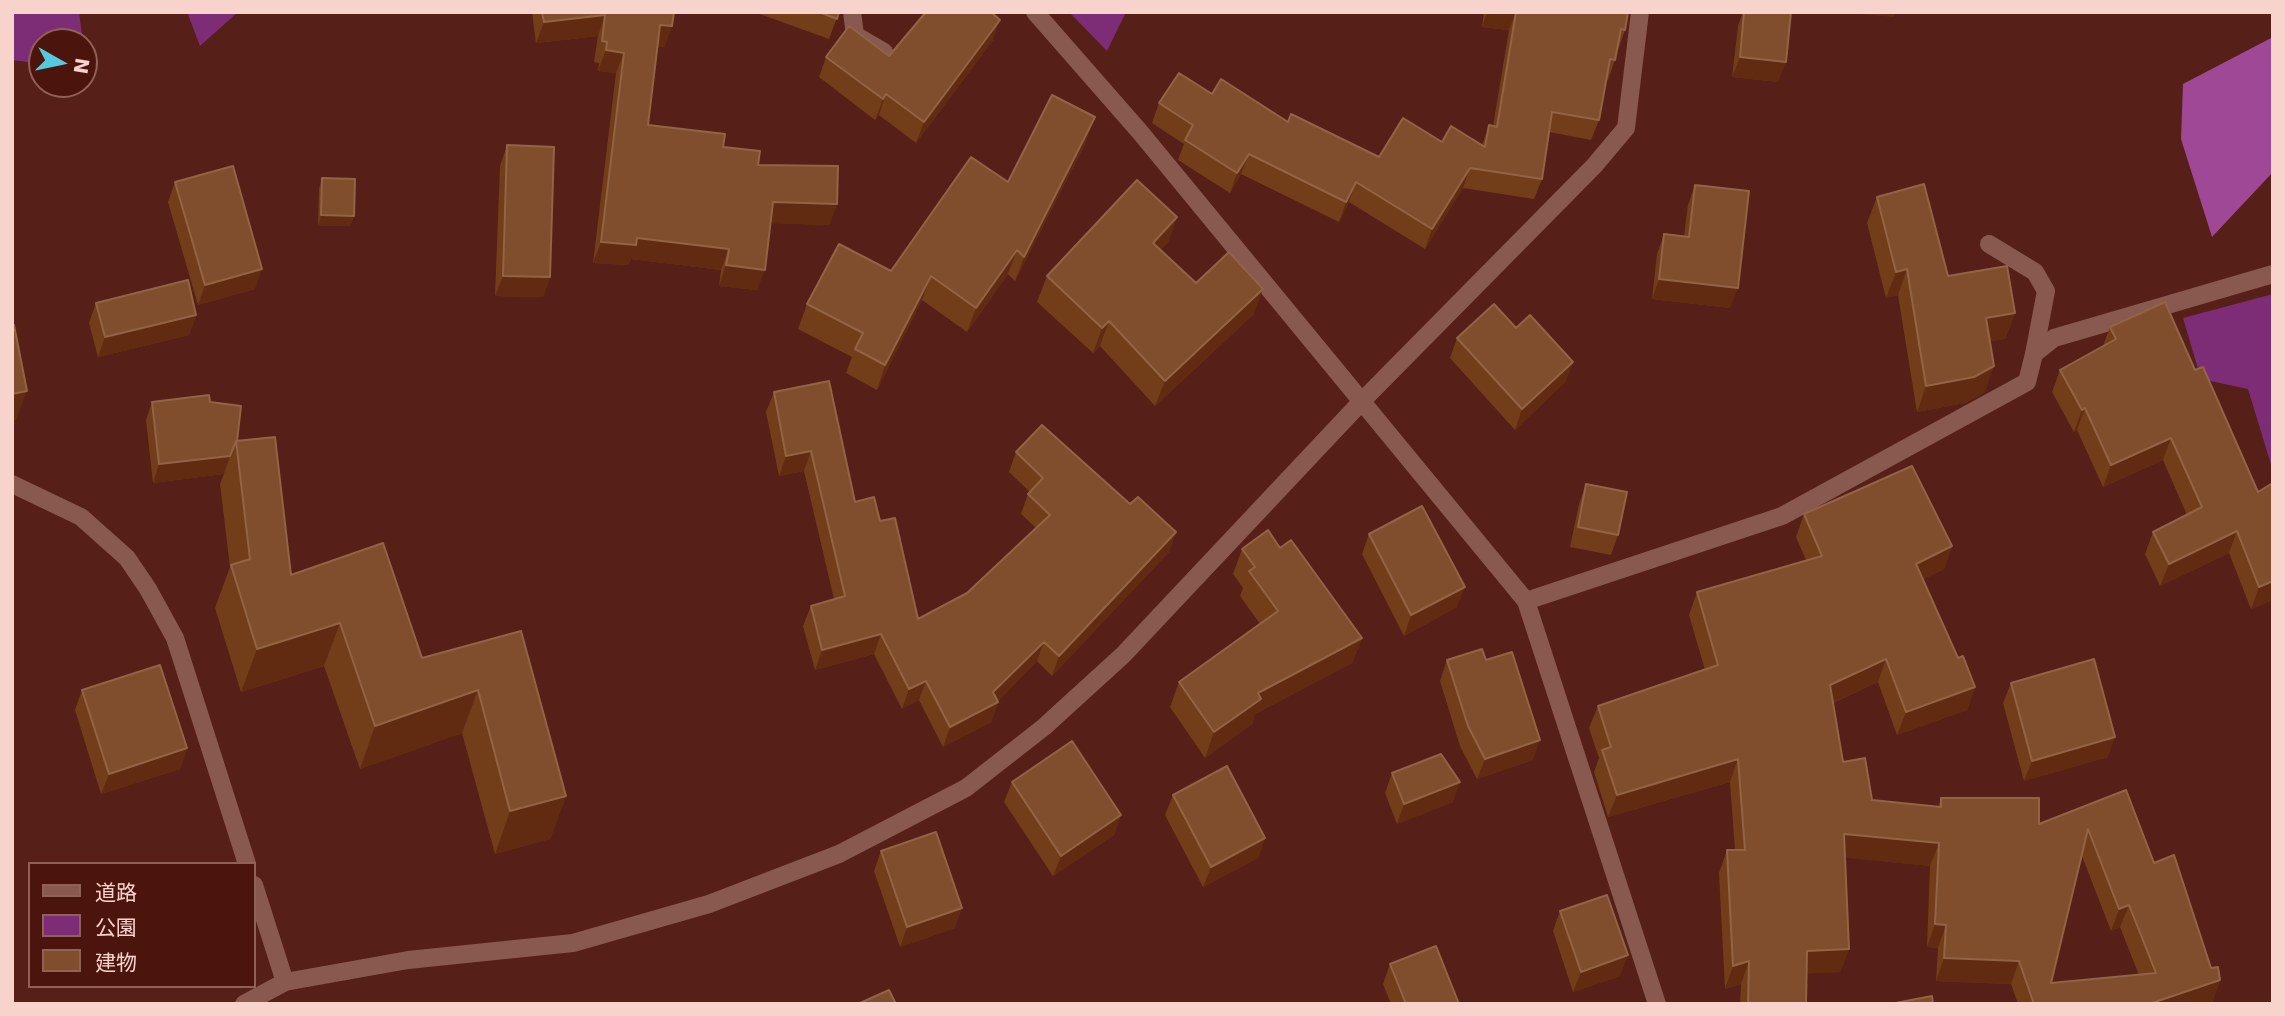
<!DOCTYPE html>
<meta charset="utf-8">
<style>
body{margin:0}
#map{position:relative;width:2285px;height:1016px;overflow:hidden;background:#561f17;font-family:"DejaVu Sans","Noto Sans JP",sans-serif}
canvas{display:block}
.frame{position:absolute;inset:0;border:14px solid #f8d3cc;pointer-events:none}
.legend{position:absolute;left:28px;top:862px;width:228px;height:126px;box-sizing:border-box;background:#4b140c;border:2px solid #906059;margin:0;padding:9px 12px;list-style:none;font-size:21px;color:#f8d3cc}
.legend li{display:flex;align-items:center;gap:14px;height:35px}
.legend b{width:35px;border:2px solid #906059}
.north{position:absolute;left:28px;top:28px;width:70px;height:70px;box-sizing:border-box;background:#4b140c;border:2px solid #906059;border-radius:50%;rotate:99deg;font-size:19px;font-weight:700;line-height:28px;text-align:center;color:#f8d3cc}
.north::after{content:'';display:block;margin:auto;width:24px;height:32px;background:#55cadf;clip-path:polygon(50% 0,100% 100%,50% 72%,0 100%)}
</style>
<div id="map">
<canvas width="2285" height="1016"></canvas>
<div class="frame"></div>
<ul class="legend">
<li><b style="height:9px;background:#89584e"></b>道路</li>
<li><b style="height:19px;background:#7d2d76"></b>公園</li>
<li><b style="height:19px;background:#804e2d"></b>建物</li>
</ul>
<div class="north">N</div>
</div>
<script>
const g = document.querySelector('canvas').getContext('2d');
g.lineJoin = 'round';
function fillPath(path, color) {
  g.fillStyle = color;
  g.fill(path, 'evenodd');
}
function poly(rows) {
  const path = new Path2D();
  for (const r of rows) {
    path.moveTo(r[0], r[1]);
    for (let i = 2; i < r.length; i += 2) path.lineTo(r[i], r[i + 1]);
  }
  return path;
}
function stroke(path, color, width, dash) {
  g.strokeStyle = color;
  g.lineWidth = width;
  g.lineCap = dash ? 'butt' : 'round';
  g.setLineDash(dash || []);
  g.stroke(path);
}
const green = poly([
 [12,12,79,12,83,42,42,42,42,64,12,60],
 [187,12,238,12,200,46],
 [1069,12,1126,12,1107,51],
 [2273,294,2273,471,2248,389,2201,379,2183,318]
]);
const forest = poly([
 [2273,37,2273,172,2212,237,2181,139,2183,84]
]);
const minor = poly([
 [852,12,855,35,884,52],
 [1035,12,1140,132,1526,601,1657,1004],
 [1989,244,2035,272,2046,291,2034,354],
 [12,484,81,517,127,558,148,589,175,638,247,864],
 [1526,601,1782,516,2027,382,2034,354,2054,338,2273,274],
 [254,885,285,982],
 [244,1004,285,982,408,960,573,943,709,904,839,854,966,788,1044,727,1123,655,1363,400,1594,166,1626,128,1640,12]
]);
const wall = poly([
 [532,12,674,12,672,26,664,47,658,46,648,125,723,147,837,204,829,225,771,223,757,290,719,286,721,270,631,259,628,265,593,263,616,73,598,71,599,63,594,62,598,36,536,43],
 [758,12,839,12,829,39,757,13],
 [1484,12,1628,12,1625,30,1618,50,1617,50,1615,60,1608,80,1606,80,1599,120,1591,140,1549,132,1542,179,1534,199,1463,188,1425,249,1349,202,1339,222,1241,174,1230,193,1178,160,1184,144,1152,123,1159,103,1212,94,1379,157,1442,142,1482,145,1489,125,1493,126,1509,30,1482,27],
 [1743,12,1791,12,1778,82,1732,77,1738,26],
 [993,40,916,143,879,115,875,120,819,77,826,57,889,56],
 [1086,142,1015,281,1008,274,967,332,922,300,877,390,846,373,852,357,798,329,807,304,891,271,1008,182],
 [507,145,550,277,543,297,495,296,500,166],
 [322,178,354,216,350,226,318,226,319,189],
 [175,182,255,289,198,305,168,202],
 [1695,185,1730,308,1652,299,1657,254,1664,234,1684,236,1688,205],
 [1877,197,1948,276,2015,313,2005,339,1990,341,1985,392,1965,403,1917,412,1898,295,1886,298,1867,223],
 [1177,217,1168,242,1160,250,1196,283,1254,314,1155,406,1100,346,1093,353,1037,302,1047,276],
 [2165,302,2273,600,2251,609,2229,553,2160,586,2145,554,2153,532,2187,515,2163,460,2103,487,2077,430,2074,432,2052,392,2060,370,2103,346,2110,327],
 [96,303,196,315,189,335,98,357,89,323],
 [1516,328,1573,362,1565,382,1515,430,1450,358,1457,338],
 [774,392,855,502,880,521,918,619,967,593,1036,528,1021,514,1028,494,1030,492,1009,472,1016,452,1130,504,1176,532,1169,552,1052,676,1037,661,998,701,998,702,991,722,943,747,919,700,902,709,874,654,815,670,803,626,811,606,834,599,804,471,779,476,766,412],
 [152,402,210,402,237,441,291,575,422,658,521,631,566,796,550,839,495,854,462,733,360,769,324,666,241,692,215,608,230,567,220,484,224,474,153,483,146,420],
 [1586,484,1618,535,1611,555,1570,547,1579,504],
 [1804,514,1952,546,1944,569,1923,579,1958,658,1975,687,1967,710,1897,735,1878,682,1833,703,1843,762,1872,800,1938,807,1941,798,2039,824,2126,790,2154,863,2211,968,2220,980,2212,1003,2209,1004,2018,1004,2011,984,1936,981,1938,948,1927,947,1930,866,1845,857,1849,949,1840,972,1807,973,1806,1004,1740,1004,1741,984,1725,989,1719,873,1727,850,1735,850,1730,782,1608,817,1594,772,1599,758,1589,728,1598,706,1705,670,1689,615,1697,592,1806,560,1796,537],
 [2082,856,2111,931,2120,927,2139,975,2051,983],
 [1369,534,1457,607,1404,636,1362,554],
 [1280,548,1362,638,1352,663,1255,714,1252,724,1205,758,1170,707,1179,682,1260,624,1240,596,1243,588,1233,574,1242,549],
 [1447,660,1486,660,1533,760,1477,779,1460,746,1440,681],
 [2011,683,2108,757,2024,781,2003,703],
 [82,690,187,748,180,769,101,794,75,710],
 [1392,773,1453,802,1397,824,1385,793],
 [1012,782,1121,815,1114,835,1053,876,1004,802],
 [1173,795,1265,838,1258,858,1203,887,1165,815],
 [881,851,955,928,900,947,874,871],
 [1560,911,1620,976,1573,992,1553,931],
 [1390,964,1459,1004,1391,1004,1383,984]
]);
const shadedWall = poly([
 [1487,12,1516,12,1509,30,1482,27],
 [1834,12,1895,12,1894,17],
 [605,15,598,36,536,43,544,22],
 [1000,20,993,40,916,143,924,122],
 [660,25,672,26,664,47,653,46],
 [606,50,624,53,616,73,598,71],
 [1740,57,1786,62,1778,82,1732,77],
 [886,94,879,115,875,120,883,99],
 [1095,117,1086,142,1015,281,1024,257],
 [1249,154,1241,174,1230,193,1237,173],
 [1470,168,1463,188,1425,249,1432,229],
 [1356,182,1349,202,1339,222,1346,202],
 [773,202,837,204,829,225,766,223],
 [321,215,354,216,350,226,318,226],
 [1177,217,1168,242,1144,268,1153,243],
 [637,238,729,249,721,270,631,259,628,265,593,263,601,242],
 [1017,250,1008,274,967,332,976,308],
 [726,265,765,270,757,290,719,286],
 [262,269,255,289,198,305,205,285],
 [1907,269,1898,295,1886,298,1896,272],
 [503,276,550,277,543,297,495,296],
 [931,276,922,300,877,390,885,365],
 [1659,279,1738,288,1730,308,1652,299],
 [1263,289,1254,314,1155,406,1165,381],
 [2015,313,2005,339,1976,344,1986,318],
 [196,315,189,335,98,357,105,337],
 [1109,321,1100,346,1093,353,1102,328],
 [1573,362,1565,382,1515,430,1522,409],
 [1994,366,1985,392,1965,403,1917,412,1926,386],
 [27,391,16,420,12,421,12,394],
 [2085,408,2077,430,2074,432,2082,410],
 [2171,438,2163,460,2103,487,2111,465],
 [811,451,804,471,779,476,786,456],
 [230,456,224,474,153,483,159,464],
 [2237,531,2229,553,2160,586,2169,564],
 [1176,532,1169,552,1052,676,1059,656],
 [1952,546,1944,569,1908,587,1916,564],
 [2273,581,2273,600,2251,609,2259,587],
 [1465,587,1457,607,1404,636,1411,615],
 [340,623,324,666,241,692,257,649],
 [881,634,874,654,815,670,822,650],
 [1362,638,1352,663,1255,714,1252,724,1205,758,1214,732,1258,693],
 [1044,642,1037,661,994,705,998,702,991,722,943,747,950,727,993,692],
 [1886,659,1878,682,1821,708,1830,685],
 [926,681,919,700,902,709,909,689],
 [1975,687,1967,710,1897,735,1906,712],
 [478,690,462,733,360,769,375,726],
 [2115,737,2108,757,2024,781,2032,761],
 [1540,740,1533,760,1477,779,1485,759],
 [187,748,180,769,101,794,109,774],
 [1738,759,1730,782,1608,817,1617,795],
 [1460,782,1453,802,1397,824,1404,804],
 [566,796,550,839,495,854,510,811],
 [1121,815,1114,835,1053,876,1061,856],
 [1844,834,1939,843,1930,866,1836,857],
 [1265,838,1258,858,1203,887,1211,867],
 [2129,905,2120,927,2111,931,2119,909],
 [962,908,955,928,900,947,907,927],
 [1935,924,1946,925,1938,948,1927,947],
 [1849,949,1840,972,1799,974,1807,951],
 [1628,955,1620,976,1573,992,1581,972],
 [1944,958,2019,961,2011,984,1936,981],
 [1749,961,1741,984,1725,989,1733,966],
 [2220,980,2212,1003,2209,1004,2149,1004]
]);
const building = poly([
 [542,12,674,12,672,26,660,25,648,125,725,134,723,147,760,151,758,165,838,166,837,204,773,202,765,270,726,265,729,249,637,238,636,245,601,242,624,53,606,50,607,42,602,41,605,15,544,22,542,12],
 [819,12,839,12,837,19,819,12],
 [926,12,991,12,1000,20,924,122,886,94,883,99,826,57,849,26,889,56,926,12],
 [1516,12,1628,12,1625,30,1621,29,1615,60,1610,59,1599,120,1552,112,1542,179,1470,168,1432,229,1356,182,1346,202,1249,154,1237,173,1185,140,1193,125,1159,103,1179,73,1212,94,1221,79,1288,122,1291,114,1379,157,1403,118,1442,142,1451,126,1485,147,1489,125,1497,127,1516,12],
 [1744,12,1791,12,1786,62,1740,57,1744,12],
 [1052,95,1095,117,1024,257,1017,250,976,308,931,276,885,365,855,349,863,333,807,304,839,244,891,271,971,157,1008,182,1052,95],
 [507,145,554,147,550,277,503,276,507,145],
 [233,166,262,269,205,285,175,182,233,166],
 [322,178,355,179,354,216,321,215,322,178],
 [1137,180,1177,217,1153,243,1196,283,1229,252,1263,289,1165,381,1109,321,1102,328,1047,276,1137,180],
 [1924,184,1948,276,2007,266,2015,313,1986,318,1994,366,1974,377,1926,386,1907,269,1896,272,1877,197,1924,184],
 [1695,185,1749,191,1738,288,1659,279,1664,234,1689,237,1695,185],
 [188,280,196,315,105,337,96,303,188,280],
 [2165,302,2195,370,2203,367,2258,492,2271,484,2273,489,2273,581,2259,587,2237,531,2169,564,2153,532,2202,507,2171,438,2111,465,2085,408,2082,410,2060,370,2116,339,2110,327,2165,302],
 [1494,304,1516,328,1530,315,1573,362,1522,409,1457,338,1494,304],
 [14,325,27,391,12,394,12,326,14,325],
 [829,381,855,502,874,497,880,521,895,518,918,619,967,593,1050,515,1028,494,1043,478,1016,452,1042,425,1130,504,1138,497,1176,532,1059,656,1044,642,993,692,998,702,950,727,926,681,909,689,881,634,822,650,811,606,845,596,811,451,786,456,774,392,829,381],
 [209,395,210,402,241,406,237,441,236,441,230,456,159,464,152,402,209,395],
 [275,437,291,575,383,543,422,658,521,631,566,796,510,811,478,690,375,726,340,623,257,649,231,565,250,559,236,441,275,437],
 [1912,466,1952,546,1916,564,1958,658,1963,656,1975,687,1906,712,1886,659,1830,685,1843,762,1865,758,1872,800,1941,807,1941,798,2039,798,2039,824,2126,790,2154,863,2174,855,2211,968,2218,967,2220,980,2149,1004,2034,1004,2019,961,1944,958,1946,925,1935,924,1939,843,1844,834,1849,949,1807,951,1806,1004,1748,1004,1749,961,1733,966,1727,850,1745,850,1738,759,1617,795,1602,750,1611,747,1598,706,1718,665,1697,592,1822,556,1804,514,1912,466],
 [2088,829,2119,909,2129,905,2156,973,2051,983,2088,829],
 [1586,484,1627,492,1618,535,1578,527,1586,484],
 [1422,506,1465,587,1411,615,1369,534,1422,506],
 [1268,530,1280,548,1291,540,1362,638,1258,693,1261,699,1214,732,1179,682,1278,611,1249,571,1255,567,1242,549,1268,530],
 [1482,649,1486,660,1512,652,1540,740,1485,759,1468,726,1447,660,1482,649],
 [2094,659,2115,737,2032,761,2011,683,2094,659],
 [160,665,187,748,109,774,82,690,160,665],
 [1072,741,1121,815,1061,856,1012,782,1072,741],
 [1441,754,1460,782,1404,804,1392,773,1441,754],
 [1227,766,1265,838,1211,867,1173,795,1227,766],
 [936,832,962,908,907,927,881,851,936,832],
 [1607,895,1628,955,1581,972,1560,911,1607,895],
 [1436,946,1459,1004,1406,1004,1390,964,1436,946],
 [889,990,896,1004,858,1004,889,990],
 [1932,996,1933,1004,1890,1004,1932,996]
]);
fillPath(green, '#7d2d76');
fillPath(forest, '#9e4896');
stroke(minor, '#89584e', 18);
fillPath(wall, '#723e1a');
fillPath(shadedWall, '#612b11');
fillPath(building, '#804e2d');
stroke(building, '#936346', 2);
</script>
